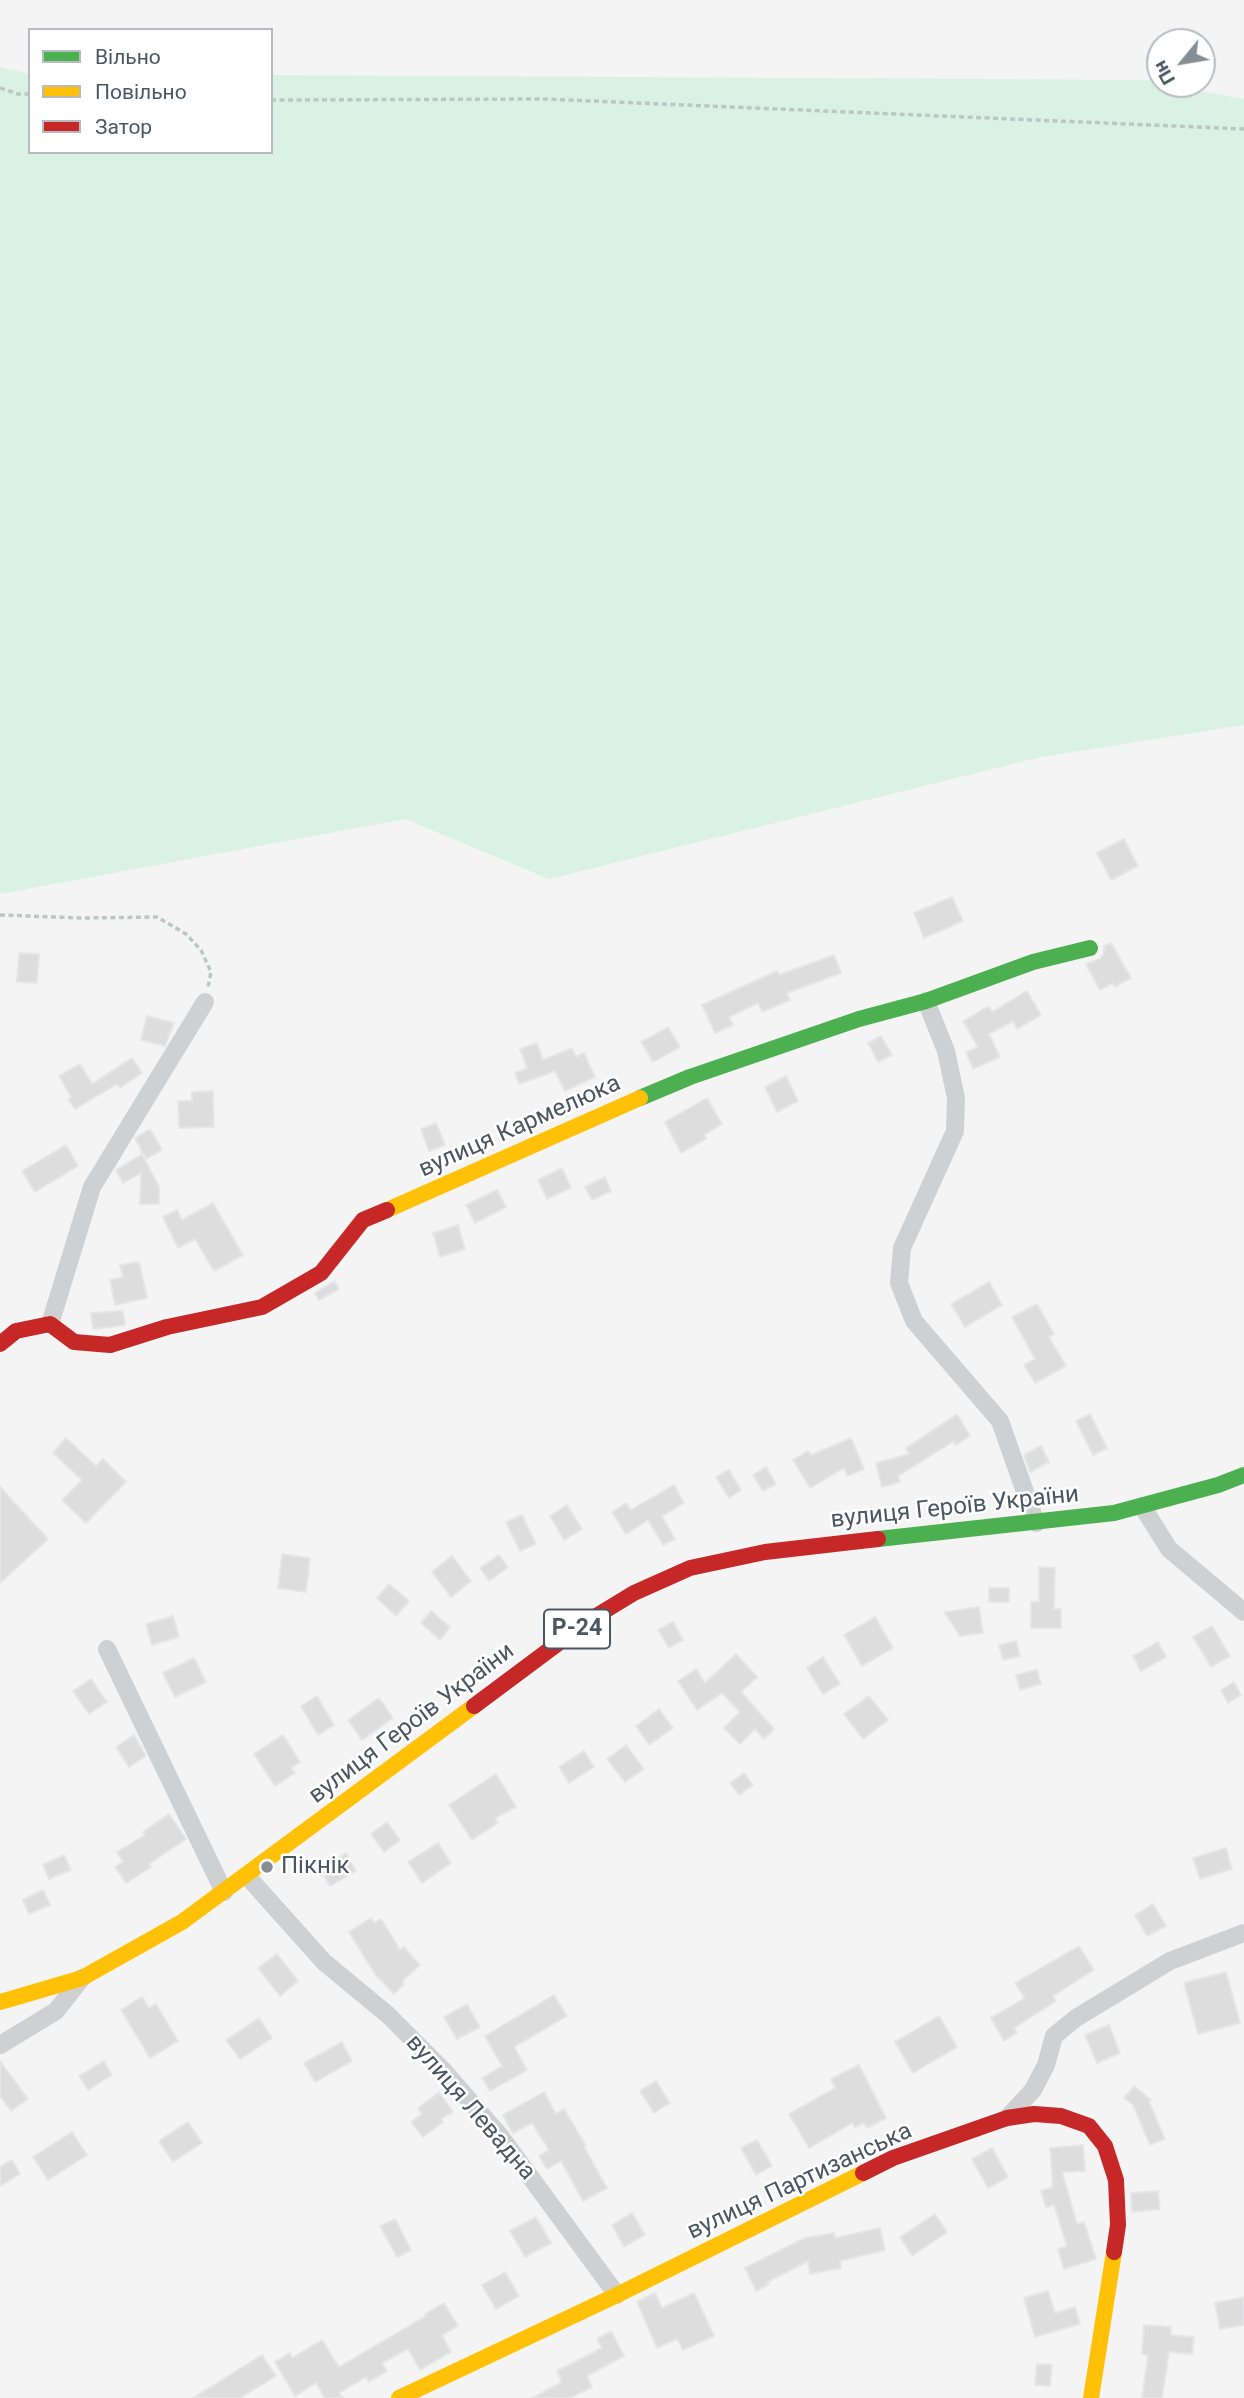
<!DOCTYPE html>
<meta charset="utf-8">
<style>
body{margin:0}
#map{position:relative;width:1244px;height:2398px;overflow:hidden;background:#f4f4f4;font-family:Roboto,sans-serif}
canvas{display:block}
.legend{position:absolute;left:28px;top:28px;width:245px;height:126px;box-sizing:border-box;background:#fff;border:2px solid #b7bbc0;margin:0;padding:9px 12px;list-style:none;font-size:21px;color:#4a5661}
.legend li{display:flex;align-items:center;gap:14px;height:35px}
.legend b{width:35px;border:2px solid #b7bbc0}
.north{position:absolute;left:1146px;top:28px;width:70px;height:70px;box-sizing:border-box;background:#fff;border:2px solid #b7bbc0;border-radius:50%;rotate:240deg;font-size:19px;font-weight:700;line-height:28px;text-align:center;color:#4a5661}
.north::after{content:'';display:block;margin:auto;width:24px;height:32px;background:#868d94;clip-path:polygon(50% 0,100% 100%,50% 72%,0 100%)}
</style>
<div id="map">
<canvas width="1244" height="2398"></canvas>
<ul class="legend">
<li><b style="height:9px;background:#4caf50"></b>Вільно</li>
<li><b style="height:9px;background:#ffc107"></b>Повільно</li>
<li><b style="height:9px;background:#c62828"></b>Затор</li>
</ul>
<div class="north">Пн</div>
</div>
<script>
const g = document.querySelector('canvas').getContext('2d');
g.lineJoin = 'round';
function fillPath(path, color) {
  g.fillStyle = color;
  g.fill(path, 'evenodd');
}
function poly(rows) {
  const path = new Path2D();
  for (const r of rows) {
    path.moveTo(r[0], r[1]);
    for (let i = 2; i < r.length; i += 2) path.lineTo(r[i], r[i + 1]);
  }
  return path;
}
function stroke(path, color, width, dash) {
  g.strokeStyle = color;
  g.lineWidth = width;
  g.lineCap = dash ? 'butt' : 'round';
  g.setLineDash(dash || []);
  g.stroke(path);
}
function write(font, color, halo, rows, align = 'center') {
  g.font = font + ' Roboto,sans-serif';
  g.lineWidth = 5;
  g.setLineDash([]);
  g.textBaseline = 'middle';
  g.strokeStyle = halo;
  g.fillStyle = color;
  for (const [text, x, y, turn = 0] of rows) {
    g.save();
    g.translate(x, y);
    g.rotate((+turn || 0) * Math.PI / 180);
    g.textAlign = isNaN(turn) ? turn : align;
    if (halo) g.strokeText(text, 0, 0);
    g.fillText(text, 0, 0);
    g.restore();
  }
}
const green = poly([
 [0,67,30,74,30,152,271,152,271,75,1149,80,1160,84,1244,99,1244,725,1041,757,549,879,405,819,0,894]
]);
const building = poly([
 [1124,839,1138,866,1111,880,1097,853,1124,839],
 [952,897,963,921,924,938,914,913,952,897],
 [1111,943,1131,978,1115,987,1113,983,1100,990,1086,964,1100,959,1104,953,1104,946,1111,943],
 [19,953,39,954,37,983,17,982,19,953],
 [834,955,841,973,787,993,790,1000,762,1012,758,1003,729,1017,733,1025,715,1033,702,1005,777,971,779,975,834,955],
 [1027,991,1041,1015,1017,1029,1013,1021,989,1034,1000,1057,973,1069,966,1052,978,1047,963,1021,989,1006,992,1012,1027,991],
 [147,1016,174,1023,165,1046,141,1040,147,1016],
 [668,1027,680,1047,653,1062,641,1042,668,1027],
 [881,1036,892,1055,878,1062,868,1043,881,1036],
 [537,1043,543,1060,572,1048,576,1057,584,1053,595,1077,565,1091,555,1071,519,1084,515,1073,527,1068,520,1049,537,1043],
 [132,1058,142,1073,120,1088,117,1084,75,1109,68,1099,71,1097,59,1076,80,1064,92,1084,132,1058],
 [786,1076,798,1101,777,1112,765,1087,786,1076],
 [213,1091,214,1127,179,1128,178,1101,192,1101,192,1092,213,1091],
 [707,1098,722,1124,704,1135,706,1139,681,1153,665,1122,707,1098],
 [436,1123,445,1145,429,1151,421,1129,436,1123],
 [150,1129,162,1150,146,1159,135,1138,150,1129],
 [66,1145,78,1166,35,1192,22,1171,66,1145],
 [141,1152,159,1187,159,1204,140,1204,141,1173,123,1183,116,1170,141,1155,141,1152],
 [562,1168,571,1188,547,1199,538,1180,562,1168],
 [605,1177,611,1191,592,1200,585,1187,605,1177],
 [497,1190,506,1207,475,1223,466,1205,497,1190],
 [213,1203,243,1255,214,1271,195,1239,178,1248,163,1217,177,1210,182,1220,213,1203],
 [458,1225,465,1249,440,1257,433,1233,458,1225],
 [139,1262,147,1298,115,1305,110,1280,123,1277,120,1265,139,1262],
 [334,1281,339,1289,319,1300,315,1293,334,1281],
 [989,1282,1002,1305,965,1327,951,1304,989,1282],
 [1037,1304,1054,1334,1049,1337,1066,1366,1035,1383,1024,1365,1035,1359,1012,1317,1037,1304],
 [123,1311,125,1325,93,1329,91,1313,123,1311],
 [957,1414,970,1436,956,1445,954,1441,898,1476,900,1482,882,1487,876,1463,909,1454,906,1448,957,1414],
 [1090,1414,1107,1448,1093,1455,1076,1421,1090,1414],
 [66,1438,96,1466,103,1459,126,1482,86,1523,62,1500,82,1480,53,1453,66,1438],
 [851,1438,864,1469,847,1476,844,1468,810,1488,793,1460,808,1451,811,1455,851,1438],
 [1041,1446,1049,1462,1030,1472,1024,1455,1041,1446],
 [766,1467,776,1484,763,1491,753,1475,766,1467],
 [729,1470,741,1490,729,1498,716,1477,729,1470],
 [674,1485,684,1503,662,1516,675,1539,663,1545,648,1520,626,1534,612,1512,626,1503,631,1510,674,1485],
 [0,1487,48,1539,0,1583,0,1487],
 [567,1505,582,1529,564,1540,550,1516,567,1505],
 [522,1515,536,1544,520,1551,506,1522,522,1515],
 [282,1554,310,1558,306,1592,278,1588,282,1554],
 [499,1555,508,1567,489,1581,480,1568,499,1555],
 [452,1556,471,1581,451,1597,432,1572,452,1556],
 [1039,1567,1055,1568,1054,1609,1061,1609,1061,1628,1031,1628,1031,1602,1039,1602,1039,1567],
 [389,1584,409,1601,396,1616,377,1598,389,1584],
 [989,1588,1009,1588,1009,1602,989,1602,989,1588],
 [979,1607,983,1633,960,1636,944,1612,979,1607],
 [431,1611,450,1627,440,1640,421,1623,431,1611],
 [173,1616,179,1637,152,1645,146,1624,173,1616],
 [875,1617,893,1648,862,1666,844,1635,875,1617],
 [673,1622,683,1640,669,1648,658,1630,673,1622],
 [1212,1626,1230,1656,1211,1667,1193,1637,1212,1626],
 [1016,1641,1020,1656,1003,1660,999,1645,1016,1641],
 [1158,1642,1166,1657,1141,1671,1133,1656,1158,1642],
 [736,1654,757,1677,741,1692,774,1729,764,1739,755,1729,740,1744,724,1728,740,1712,722,1693,697,1710,678,1681,696,1669,705,1683,736,1654],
 [823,1657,840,1684,823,1694,807,1668,823,1657],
 [194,1658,206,1682,175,1697,163,1673,194,1658],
 [1037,1670,1041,1684,1020,1690,1016,1675,1037,1670],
 [91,1679,107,1702,89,1714,73,1691,91,1679],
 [1234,1682,1241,1695,1228,1703,1221,1690,1234,1682],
 [317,1696,334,1725,318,1735,301,1706,317,1696],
 [869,1696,888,1720,863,1739,844,1714,869,1696],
 [379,1698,393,1718,362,1740,348,1720,379,1698],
 [659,1709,673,1728,649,1745,636,1726,659,1709],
 [134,1735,146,1756,129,1767,116,1747,134,1735],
 [283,1735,300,1762,291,1768,295,1773,275,1786,254,1754,283,1735],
 [626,1745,644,1769,625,1782,607,1759,626,1745],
 [584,1751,594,1767,569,1783,559,1767,584,1751],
 [744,1773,753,1785,739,1795,730,1783,744,1773],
 [496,1774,516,1807,495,1818,498,1823,472,1840,449,1805,496,1774],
 [169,1814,186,1839,149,1864,151,1867,126,1883,115,1867,123,1862,117,1852,145,1835,143,1832,169,1814],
 [387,1822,400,1840,384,1852,371,1834,387,1822],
 [438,1843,451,1863,422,1883,408,1862,438,1843],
 [1226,1848,1232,1869,1200,1879,1193,1858,1226,1848],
 [346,1853,356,1871,330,1886,320,1869,346,1853],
 [64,1855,71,1870,49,1879,43,1865,64,1855],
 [43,1890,50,1905,29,1914,23,1900,43,1890],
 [1153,1904,1166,1926,1147,1936,1135,1915,1153,1904],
 [371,1918,374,1923,381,1919,400,1950,404,1947,420,1965,402,1981,404,1984,394,1994,375,1974,349,1932,371,1918],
 [1079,1946,1094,1970,1053,1996,1056,2001,1014,2028,1017,2033,1004,2041,991,2018,1025,1998,1015,1983,1079,1946],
 [277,1954,298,1981,280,1996,258,1968,277,1954],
 [1226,1972,1240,2023,1198,2034,1184,1983,1226,1972],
 [554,1995,567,2016,514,2047,527,2070,490,2091,482,2078,502,2066,485,2036,554,1995],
 [142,1997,149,2008,156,2004,178,2041,150,2058,121,2010,142,1997],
 [467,2004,480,2027,457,2039,444,2017,467,2004],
 [939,2016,957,2047,913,2073,895,2042,939,2016],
 [259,2018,272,2038,240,2059,226,2040,259,2018],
 [1109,2025,1120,2053,1097,2063,1085,2035,1109,2025],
 [342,2042,352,2061,315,2082,304,2063,342,2042],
 [0,2061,28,2099,11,2111,0,2096,0,2061],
 [104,2061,112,2075,88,2090,79,2076,104,2061],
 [859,2065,886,2118,867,2128,864,2123,855,2127,852,2123,809,2148,789,2114,835,2088,831,2079,859,2065],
 [656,2081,670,2103,654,2113,640,2091,656,2081],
 [1134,2086,1151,2100,1149,2102,1165,2139,1150,2145,1133,2105,1124,2098,1134,2086],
 [439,2092,453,2112,441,2119,443,2122,423,2137,411,2122,422,2114,418,2108,439,2092],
 [544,2092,556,2114,564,2109,586,2146,584,2147,607,2188,583,2201,561,2161,547,2169,539,2156,549,2150,532,2123,513,2133,503,2115,544,2092],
 [188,2122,202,2143,173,2162,159,2141,188,2122],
 [72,2132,87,2155,48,2180,33,2157,72,2132],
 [757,2140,772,2166,756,2175,741,2148,757,2140],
 [1083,2145,1085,2171,1062,2172,1077,2224,1084,2222,1096,2259,1064,2269,1058,2249,1067,2246,1054,2205,1046,2207,1041,2191,1053,2187,1050,2148,1083,2145],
 [992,2148,1008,2177,988,2188,972,2159,992,2148],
 [12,2160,20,2174,0,2186,0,2167,12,2160],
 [1158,2191,1160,2209,1132,2212,1131,2193,1158,2191],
 [632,2213,645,2235,624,2247,612,2225,632,2213],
 [935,2214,947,2232,912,2256,900,2237,935,2214],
 [536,2217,551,2243,525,2257,510,2231,536,2217],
 [395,2219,411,2250,397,2257,380,2226,395,2219],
 [880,2228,885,2250,840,2261,841,2268,810,2274,808,2261,767,2282,769,2284,756,2291,745,2268,805,2238,834,2233,835,2238,880,2228],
 [505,2272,519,2296,496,2309,482,2285,505,2272],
 [1048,2291,1055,2313,1075,2307,1080,2324,1035,2337,1024,2298,1048,2291],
 [655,2293,662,2308,694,2293,714,2336,683,2350,677,2339,657,2348,637,2302,655,2293],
 [1244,2297,1244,2325,1220,2329,1215,2303,1244,2297],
 [444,2303,458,2326,442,2335,451,2352,420,2370,408,2349,382,2363,387,2371,369,2382,366,2377,339,2393,343,2398,325,2398,316,2383,295,2396,275,2362,290,2353,292,2358,322,2340,339,2367,426,2316,425,2314,444,2303],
 [1144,2325,1171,2327,1171,2335,1194,2337,1192,2354,1169,2352,1162,2398,1142,2398,1148,2355,1142,2354,1144,2325],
 [611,2331,624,2356,587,2376,592,2387,570,2398,532,2398,562,2382,557,2371,602,2348,597,2339,611,2331],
 [262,2355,276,2376,240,2398,193,2398,262,2355],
 [1037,2364,1052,2365,1050,2386,1035,2385,1037,2364]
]);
const path = poly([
 [0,88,18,94,30,94],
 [271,100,545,99,1244,129],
 [0,915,83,918,157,917,186,934,201,950,211,972,208,987]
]);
const street = poly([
 [926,1001,946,1051,956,1098,955,1131,902,1248,899,1283,914,1321,1000,1421,1036,1523],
 [50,1324,92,1187,205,1002],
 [1142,1506,1169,1549,1244,1612],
 [107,1649,224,1892],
 [247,1876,324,1962,388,2015,442,2069,501,2137,617,2295],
 [0,2045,56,2011,82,1978],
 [1007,2118,1033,2090,1046,2065,1054,2036,1076,2018,1170,1961,1244,1933]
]);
const fast = poly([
 [640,1098,690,1077,859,1019,926,1001,1033,962,1090,948],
 [878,1539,1114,1513,1218,1485,1244,1475]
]);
const slow = poly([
 [387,1210,640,1098],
 [0,2002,82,1978,182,1922,474,1706],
 [399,2398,617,2295,863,2173],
 [1091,2398,1114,2252]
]);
const jam = poly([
 [0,1344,16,1331,50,1324,74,1342,110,1345,167,1327,262,1307,321,1273,363,1220,387,1210],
 [474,1706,588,1621,634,1593,690,1568,765,1552,878,1539],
 [863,2173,893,2158,1007,2118,1034,2114,1061,2116,1089,2126,1105,2146,1116,2180,1118,2225,1114,2252]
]);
const markers = [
 [267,1867,7,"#868d94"]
];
const shields = [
 [577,1629,66]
];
const shieldNames = [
 ["Р-24",577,1629]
];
const streetNames = [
 ["вулиця Кармелюка",520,1127,-24],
 ["вулиця Героїв України",955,1508,-6],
 ["вулиця Героїв України",412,1724,-37],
 ["вулиця Левадна",470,2108,49],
 ["вулиця Партизанська",800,2182,-25]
];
const poiNames = [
 ["Пікнік",281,1867]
];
fillPath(green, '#d9f2e3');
fillPath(building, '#ddddde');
stroke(building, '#e5e6e7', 2);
stroke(path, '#bcc7c4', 3.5, [5, 3.5]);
stroke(street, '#ced0d2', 18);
stroke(fast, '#4caf50', 16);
stroke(slow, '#ffc107', 16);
stroke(jam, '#c62828', 16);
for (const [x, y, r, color] of markers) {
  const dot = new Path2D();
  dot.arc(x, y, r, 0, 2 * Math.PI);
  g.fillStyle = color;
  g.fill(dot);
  stroke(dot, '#fff', 2.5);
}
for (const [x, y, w] of shields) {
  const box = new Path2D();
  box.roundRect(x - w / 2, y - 19.5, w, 39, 5);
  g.fillStyle = '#fff';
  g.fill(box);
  stroke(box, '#4a5661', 2);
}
write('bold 23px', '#4a5661', null, shieldNames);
write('24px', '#4a5661', '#fff', streetNames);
write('24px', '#4a5661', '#fff', poiNames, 'left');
</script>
